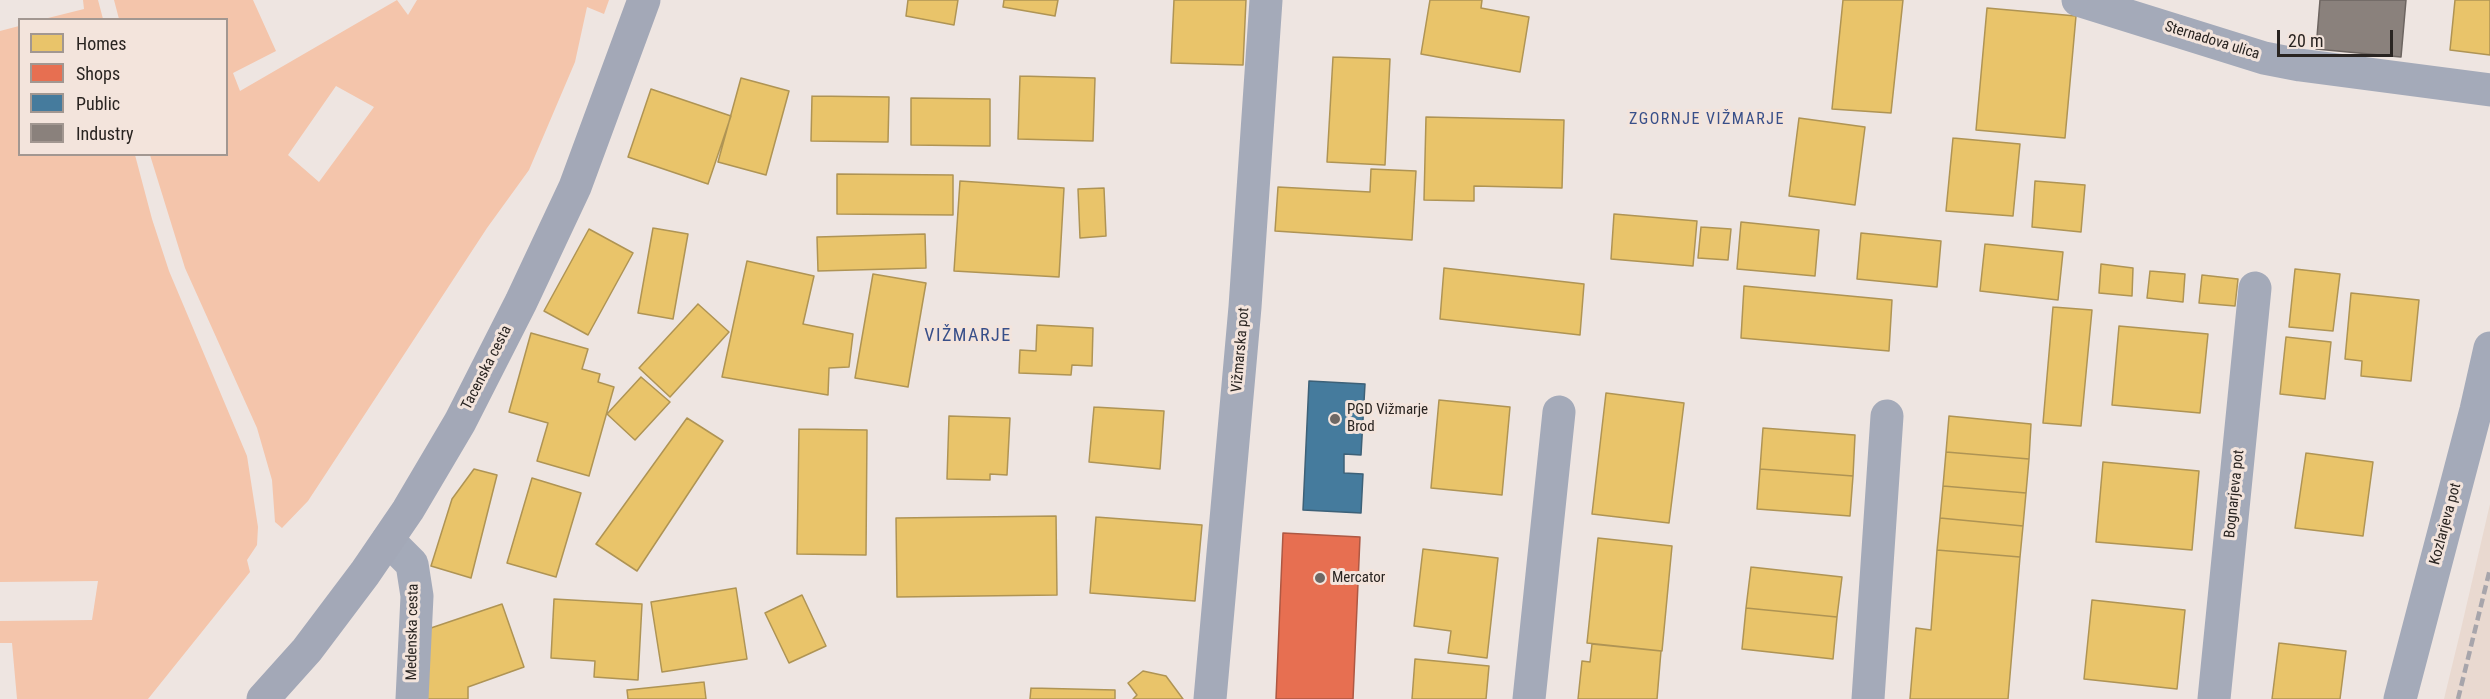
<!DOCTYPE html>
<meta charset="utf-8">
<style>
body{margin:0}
#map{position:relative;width:2490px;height:699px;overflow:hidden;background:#eee5e1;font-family:"Roboto Condensed",sans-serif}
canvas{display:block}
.legend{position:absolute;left:18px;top:18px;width:210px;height:138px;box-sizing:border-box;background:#f3e4dc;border:2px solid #a29791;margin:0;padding:8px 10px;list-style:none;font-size:18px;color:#292421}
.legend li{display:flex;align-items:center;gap:12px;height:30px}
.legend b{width:30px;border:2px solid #a29791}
.scale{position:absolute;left:2277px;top:30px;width:116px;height:27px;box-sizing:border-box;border:3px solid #292421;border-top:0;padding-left:8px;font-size:18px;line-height:21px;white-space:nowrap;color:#292421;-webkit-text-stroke:4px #f3e4dc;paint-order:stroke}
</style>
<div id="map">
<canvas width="2490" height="699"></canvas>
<ul class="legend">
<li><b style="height:16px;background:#e9c46a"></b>Homes</li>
<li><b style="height:16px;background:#e76f51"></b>Shops</li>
<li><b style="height:16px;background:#457b9d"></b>Public</li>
<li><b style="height:16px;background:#8a817c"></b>Industry</li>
</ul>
<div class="scale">20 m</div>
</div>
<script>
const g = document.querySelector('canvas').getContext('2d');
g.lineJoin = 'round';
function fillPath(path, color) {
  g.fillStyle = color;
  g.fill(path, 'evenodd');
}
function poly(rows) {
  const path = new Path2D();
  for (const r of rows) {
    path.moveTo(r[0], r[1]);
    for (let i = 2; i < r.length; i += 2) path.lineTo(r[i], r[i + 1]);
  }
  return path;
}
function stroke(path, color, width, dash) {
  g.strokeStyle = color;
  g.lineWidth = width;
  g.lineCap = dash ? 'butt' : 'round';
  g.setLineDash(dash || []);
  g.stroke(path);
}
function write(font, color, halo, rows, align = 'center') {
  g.font = font + ' "Roboto Condensed",sans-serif';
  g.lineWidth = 6;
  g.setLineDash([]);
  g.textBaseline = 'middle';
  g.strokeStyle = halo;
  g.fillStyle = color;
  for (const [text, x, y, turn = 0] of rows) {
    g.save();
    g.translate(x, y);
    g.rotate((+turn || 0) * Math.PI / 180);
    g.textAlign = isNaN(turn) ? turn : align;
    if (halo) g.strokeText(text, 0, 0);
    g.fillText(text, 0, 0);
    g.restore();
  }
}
const built = poly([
 [2490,504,2490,699,2444,699,2461,629]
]);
const green = poly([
 [83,0,98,0,103,19,44,19,84,9],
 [114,0,253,0,276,51,233,73,240,91,397,0,408,15,417,0,609,0,604,14,587,7,575,62,529,170,487,228,308,501,282,528,275,522,272,480,257,428,185,268,150,155,226,154,226,20,119,19],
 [336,86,374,107,319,182,288,155],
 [19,26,20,154,135,155,152,219,169,271,247,456,258,527,257,545,247,560,250,572,148,699,17,699,12,643,0,643,0,621,92,620,98,581,0,582,0,31]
]);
const homes = poly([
 [908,0,958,0,954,25,906,16,908,0],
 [1004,0,1058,0,1055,16,1003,7,1004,0],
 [1174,0,1246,0,1243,65,1171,63,1174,0],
 [1430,0,1482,0,1481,8,1529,17,1520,72,1421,54,1430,0],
 [1843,0,1903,0,1891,113,1832,109,1843,0],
 [2455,0,2490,0,2490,55,2450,50,2455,0],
 [1987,8,2076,16,2065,138,1976,130,1987,8],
 [1333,57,1390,59,1385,165,1327,162,1333,57],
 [1020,76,1095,78,1093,141,1018,139,1020,76],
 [741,78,789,91,766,175,718,162,741,78],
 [651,89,731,116,708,184,628,157,651,89],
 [812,96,889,97,888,142,811,141,812,96],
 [911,98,990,99,990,146,911,145,911,98],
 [1426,117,1564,120,1562,188,1474,186,1474,201,1424,200,1426,117],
 [1799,118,1865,127,1855,205,1789,196,1799,118],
 [1953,138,2020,144,2013,216,1946,211,1953,138],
 [1371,169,1416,171,1412,240,1275,231,1278,187,1370,192,1371,169],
 [837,174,953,175,953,215,837,214,837,174],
 [960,181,1064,188,1059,277,954,271,960,181],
 [2035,181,2085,185,2081,232,2032,227,2035,181],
 [1104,188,1106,236,1080,238,1078,189,1104,188],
 [1614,214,1697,221,1693,266,1611,259,1614,214],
 [1741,222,1819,230,1815,276,1737,269,1741,222],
 [1701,227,1731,229,1728,260,1698,258,1701,227],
 [653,228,688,234,673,319,638,313,653,228],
 [589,229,633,253,588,335,544,311,589,229],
 [1861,233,1941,241,1937,287,1857,279,1861,233],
 [925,234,926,268,818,271,817,237,925,234],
 [1985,244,2063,252,2058,300,1980,291,1985,244],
 [747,261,814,276,803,324,853,334,849,367,829,368,828,395,722,377,747,261],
 [2101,264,2133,268,2132,296,2099,293,2101,264],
 [1444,268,1584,284,1580,335,1440,319,1444,268],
 [2295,269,2340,274,2333,331,2289,327,2295,269],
 [2150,271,2185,274,2183,302,2147,298,2150,271],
 [873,274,926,283,908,387,855,378,873,274],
 [2202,275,2238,279,2235,306,2199,303,2202,275],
 [1744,286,1892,300,1889,351,1741,338,1744,286],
 [2351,293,2419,300,2411,381,2361,376,2362,361,2345,359,2351,293],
 [698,304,729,332,670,397,639,368,698,304],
 [2053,307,2092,310,2081,426,2043,423,2053,307],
 [1037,325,1093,328,1092,366,1072,365,1071,375,1019,373,1020,350,1036,351,1037,325],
 [2119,326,2208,334,2200,413,2112,405,2119,326],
 [531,333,588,349,582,369,600,374,598,382,614,387,589,476,537,461,548,423,509,412,531,333],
 [2286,337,2331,342,2325,399,2280,394,2286,337],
 [641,377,670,402,635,440,607,414,641,377],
 [1606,393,1684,403,1669,523,1592,514,1606,393],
 [1439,400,1510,407,1502,495,1431,488,1439,400],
 [1094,407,1164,411,1160,469,1089,462,1094,407],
 [949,416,1010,418,1007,475,990,474,990,480,947,479,949,416],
 [1949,416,2031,424,2029,459,1946,452,1949,416],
 [687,418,723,441,637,571,596,544,687,418],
 [1763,428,1855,435,1853,476,1760,469,1763,428],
 [799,429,867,430,866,555,797,554,799,429],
 [1946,452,2029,459,2026,493,1943,486,1946,452],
 [2306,453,2373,462,2363,536,2295,528,2306,453],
 [2103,462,2199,471,2192,550,2096,542,2103,462],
 [474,469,497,475,471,578,431,566,452,499,474,469],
 [1760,469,1853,476,1850,516,1757,509,1760,469],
 [532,478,581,493,556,577,507,563,532,478],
 [1943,486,2026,493,2023,526,1940,518,1943,486],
 [1056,516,1057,595,897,597,896,518,1056,516],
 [1096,517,1202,525,1195,601,1090,593,1096,517],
 [1940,518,2023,526,2020,557,1937,550,1940,518],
 [1598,538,1672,546,1662,651,1587,643,1598,538],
 [1423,549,1498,558,1487,658,1448,653,1451,631,1414,626,1423,549],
 [1937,550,2020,557,2008,699,1910,699,1916,628,1931,630,1937,550],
 [1751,567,1842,577,1837,617,1746,608,1751,567],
 [736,588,747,659,662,672,651,602,736,588],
 [802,595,826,646,789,663,765,613,802,595],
 [554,599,642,604,638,680,594,677,595,661,551,658,554,599],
 [2092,600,2185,610,2177,689,2084,679,2092,600],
 [502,604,524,667,468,687,468,699,421,699,425,630,502,604],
 [1746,608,1837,617,1833,659,1742,649,1746,608],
 [2279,643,2346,651,2340,699,2272,699,2279,643],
 [1592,644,1661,651,1657,699,1578,699,1582,661,1590,662,1592,644],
 [1415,659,1489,666,1486,699,1412,699,1415,659],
 [1143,671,1166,676,1183,699,1133,699,1137,695,1128,683,1143,671],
 [704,682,706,699,628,699,627,690,704,682],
 [1031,688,1115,690,1115,699,1030,699,1031,688]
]);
const shops = poly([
 [1283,533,1360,537,1353,699,1276,699,1283,533]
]);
const public = poly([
 [1309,381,1365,384,1361,455,1344,454,1344,473,1363,474,1361,513,1303,510,1309,381]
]);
const industry = poly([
 [2320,0,2406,0,2401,57,2316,49,2320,0]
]);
const street = poly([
 [2078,0,2264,58,2300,65,2490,90],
 [388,540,412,564,417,596,412,699],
 [1210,699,1245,307,1266,0],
 [1529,699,1559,412],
 [1868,699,1887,416],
 [2214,699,2255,288],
 [2400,699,2476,410,2490,348]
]);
const secondary = poly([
 [263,699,307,650,365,573,408,510,460,422,521,302,575,187,644,0]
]);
const rail = poly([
 [2458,699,2490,569]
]);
const markers = [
 [1335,419,6,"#6e6864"],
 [1320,578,6,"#6e6864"]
];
const streetNames = [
 ["Sternadova ulica",2212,41,17],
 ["Vižmarska pot",1241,350,-85],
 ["Tacenska cesta",487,368,-63],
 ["Bognarjeva pot",2235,494,-84],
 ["Kozlarjeva pot",2446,524,-75],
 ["Medenska cesta",413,632,-89]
];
const poiNames = [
 ["PGD Vižmarje",1347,410],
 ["Brod",1347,427],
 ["Mercator",1332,578]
];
const neighbourhoodNames = [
 ["ZGORNJE VIŽMARJE",1707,120]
];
const quarterNames = [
 ["VIŽMARJE",968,336]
];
fillPath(built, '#e9d9d0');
fillPath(green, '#f4c5ab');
fillPath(homes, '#e9c46a');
stroke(homes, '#af9454', 1.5);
fillPath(shops, '#e76f51');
stroke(shops, '#ae5843', 1.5);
fillPath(public, '#457b9d');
stroke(public, '#3d6178', 1.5);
fillPath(industry, '#8a817c');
stroke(industry, '#6d6561', 1.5);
stroke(street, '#a4aab9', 33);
stroke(secondary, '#a3a8b7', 33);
stroke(rail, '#a7a5ab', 4.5, [9, 4.5]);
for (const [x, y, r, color] of markers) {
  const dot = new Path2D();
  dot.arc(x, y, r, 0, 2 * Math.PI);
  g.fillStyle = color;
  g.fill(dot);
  stroke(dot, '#f3e4dc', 2);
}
write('15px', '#292421', '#f3e4dc', streetNames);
write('15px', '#292421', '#f3e4dc', poiNames, 'left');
g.letterSpacing = '1.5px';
write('16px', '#384f89', '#f3e4dc', neighbourhoodNames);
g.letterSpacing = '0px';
g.letterSpacing = '1.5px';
write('18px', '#384f89', '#f3e4dc', quarterNames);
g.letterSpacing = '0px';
</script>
